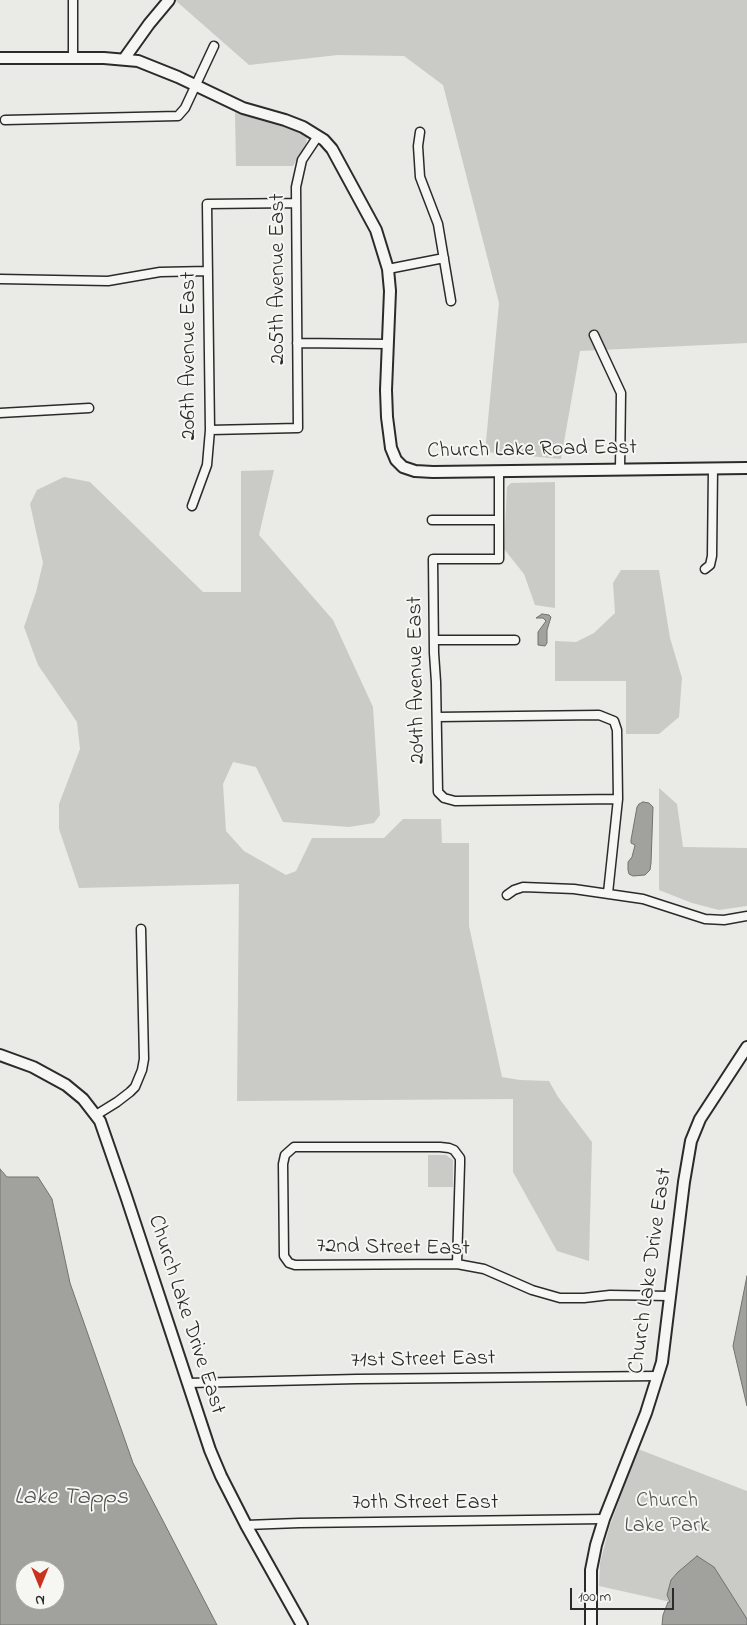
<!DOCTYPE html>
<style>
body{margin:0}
#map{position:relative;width:747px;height:1625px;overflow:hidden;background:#eaeae6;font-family:"Indie Flower",sans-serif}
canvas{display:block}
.north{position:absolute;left:15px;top:1560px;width:50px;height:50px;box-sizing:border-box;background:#f6f6f2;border:1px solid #a5a5a2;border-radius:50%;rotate:180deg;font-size:14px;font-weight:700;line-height:20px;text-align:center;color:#2b2b2b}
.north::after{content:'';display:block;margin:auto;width:18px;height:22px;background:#c8321e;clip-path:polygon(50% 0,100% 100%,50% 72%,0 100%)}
.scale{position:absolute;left:570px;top:1588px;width:104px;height:22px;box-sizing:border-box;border:2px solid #2b2b2b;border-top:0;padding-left:6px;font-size:15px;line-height:18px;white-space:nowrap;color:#2b2b2b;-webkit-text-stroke:4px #f6f6f2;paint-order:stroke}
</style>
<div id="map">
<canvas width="747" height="1625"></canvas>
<div class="north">N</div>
<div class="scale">100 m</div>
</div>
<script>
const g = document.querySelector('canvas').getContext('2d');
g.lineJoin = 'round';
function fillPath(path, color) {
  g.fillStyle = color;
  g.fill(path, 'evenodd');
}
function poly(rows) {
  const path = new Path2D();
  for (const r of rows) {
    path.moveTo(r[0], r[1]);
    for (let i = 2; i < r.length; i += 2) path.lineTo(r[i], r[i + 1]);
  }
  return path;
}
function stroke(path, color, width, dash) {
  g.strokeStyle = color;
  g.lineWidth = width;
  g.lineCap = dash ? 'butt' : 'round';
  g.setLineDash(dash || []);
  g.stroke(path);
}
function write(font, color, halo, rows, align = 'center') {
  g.font = font + ' "Indie Flower",sans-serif';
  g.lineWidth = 4;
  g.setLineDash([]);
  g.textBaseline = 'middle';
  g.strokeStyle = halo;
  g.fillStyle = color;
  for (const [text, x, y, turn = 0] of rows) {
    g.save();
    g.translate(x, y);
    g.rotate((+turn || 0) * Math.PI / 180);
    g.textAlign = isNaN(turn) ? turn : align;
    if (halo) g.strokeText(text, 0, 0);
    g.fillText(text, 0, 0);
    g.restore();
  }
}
const green = poly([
 [175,0,747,0,747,343,580,351,561,459,485,452,499,303,443,85,404,56,338,55,249,65],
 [235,112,303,133,307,136,306,145,293,166,236,166],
 [274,470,259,535,333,620,373,707,380,815,374,823,349,827,283,822,256,767,233,762,223,784,226,831,244,851,286,875,296,871,312,838,384,838,403,819,441,819,442,843,469,843,469,926,502,1077,520,1080,549,1081,558,1097,592,1142,589,1261,557,1251,513,1172,513,1099,237,1101,239,884,79,888,59,829,59,804,80,749,77,722,38,665,24,627,36,592,43,563,30,504,37,490,64,477,90,482,203,592,241,592,241,471],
 [555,482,555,608,535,605,524,574,504,549,507,487,511,483],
 [621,570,659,570,670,638,682,678,679,717,659,734,626,734,626,681,555,681,555,641,576,642,594,633,615,613,613,583],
 [659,788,677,804,683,847,747,848,747,906,719,910,692,903,659,890],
 [428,1155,446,1155,453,1160,453,1187,428,1187],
 [638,1449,747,1491,747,1619,599,1586,600,1563,609,1528]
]);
const water = poly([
 [542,614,549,615,551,617,547,630,547,643,545,646,538,645,538,632,546,621,543,618,536,618,542,614],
 [643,802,649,803,653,807,651,863,650,870,645,875,633,876,629,874,628,870,628,862,632,857,635,845,631,843,631,840,637,807,639,804,643,802],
 [0,1169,7,1177,38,1177,52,1199,70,1283,133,1463,217,1625,0,1625,0,1169],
 [25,1570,55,1570,55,1600,25,1600,25,1570],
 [747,1276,747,1406,733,1346,747,1276],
 [697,1556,714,1567,747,1619,747,1625,662,1625,663,1615,668,1602,670,1602,667,1595,671,1580,678,1572,697,1556]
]);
const minor = poly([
 [73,0,73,58],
 [5,120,178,116,185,108,214,46],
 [420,132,418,146,420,177,438,224,451,301],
 [388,269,444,258],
 [0,279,108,281,160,272,208,271],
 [594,335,621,393,620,469],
 [297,343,388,344],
 [0,413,89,408],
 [210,430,298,428,296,187,302,160,318,136],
 [499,471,499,559,433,559,434,653,436,682,438,792,444,798,455,801,618,799],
 [192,506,207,465,210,430,207,204,296,203],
 [432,520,499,520],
 [705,569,710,565,712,556,713,468],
 [434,640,515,640],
 [437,717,599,715,614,721,617,730,618,799,608,893],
 [507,895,514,890,523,887,574,889,643,899,705,919,724,920,747,916],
 [96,1115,117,1102,130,1092,135,1087,142,1070,144,1059,141,929],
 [457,1264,460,1164,460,1158,454,1150,449,1148,440,1147,294,1147,285,1155,283,1164,284,1256,289,1263,295,1265,457,1264,484,1269,532,1290,560,1298,584,1298,610,1295,670,1296],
 [188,1383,357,1379,658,1376],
 [246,1525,299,1523,604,1519]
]);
const tertiary = poly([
 [0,58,104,58,138,61,178,77,243,108,285,120,303,127,324,140,332,149,376,230,388,269,390,291,386,390,387,417,391,448,396,460,403,467,415,471,433,472,747,468],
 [124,59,149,24,169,0],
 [0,1055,33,1067,66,1085,83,1099,100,1121,126,1196,210,1450,221,1476,246,1525,302,1625],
 [591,1625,591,1570,596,1545,604,1519,646,1413,662,1362,684,1182,691,1141,700,1119,747,1047]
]);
const streetNames = [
 ["205th Avenue East",279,279,-90],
 ["206th Avenue East",190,356,-90],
 ["Church Lake Road East",532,451,-1],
 ["204th Avenue East",418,680,-91],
 ["72nd Street East",393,1249,1],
 ["Church Lake Drive East",652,1271,-82],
 ["Church Lake Drive East",185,1315,72],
 ["71st Street East",423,1361,-1],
 ["70th Street East",425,1504]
];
const parkNames = [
 ["Church",667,1502],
 ["Lake Park",667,1527]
];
const waterNames = [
 ["Lake Tapps",71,1499]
];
fillPath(green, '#cacac7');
fillPath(water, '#a1a19e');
stroke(water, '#727270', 1);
stroke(minor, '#2b2b2b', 11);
stroke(tertiary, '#2b2b2b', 14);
stroke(minor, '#f6f6f2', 8);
stroke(tertiary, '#f6f6f2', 10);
write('22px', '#2b2b2b', '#f6f6f2', streetNames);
write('22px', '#535352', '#f6f6f2', parkNames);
write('italic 24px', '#545453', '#f6f6f2', waterNames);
</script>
